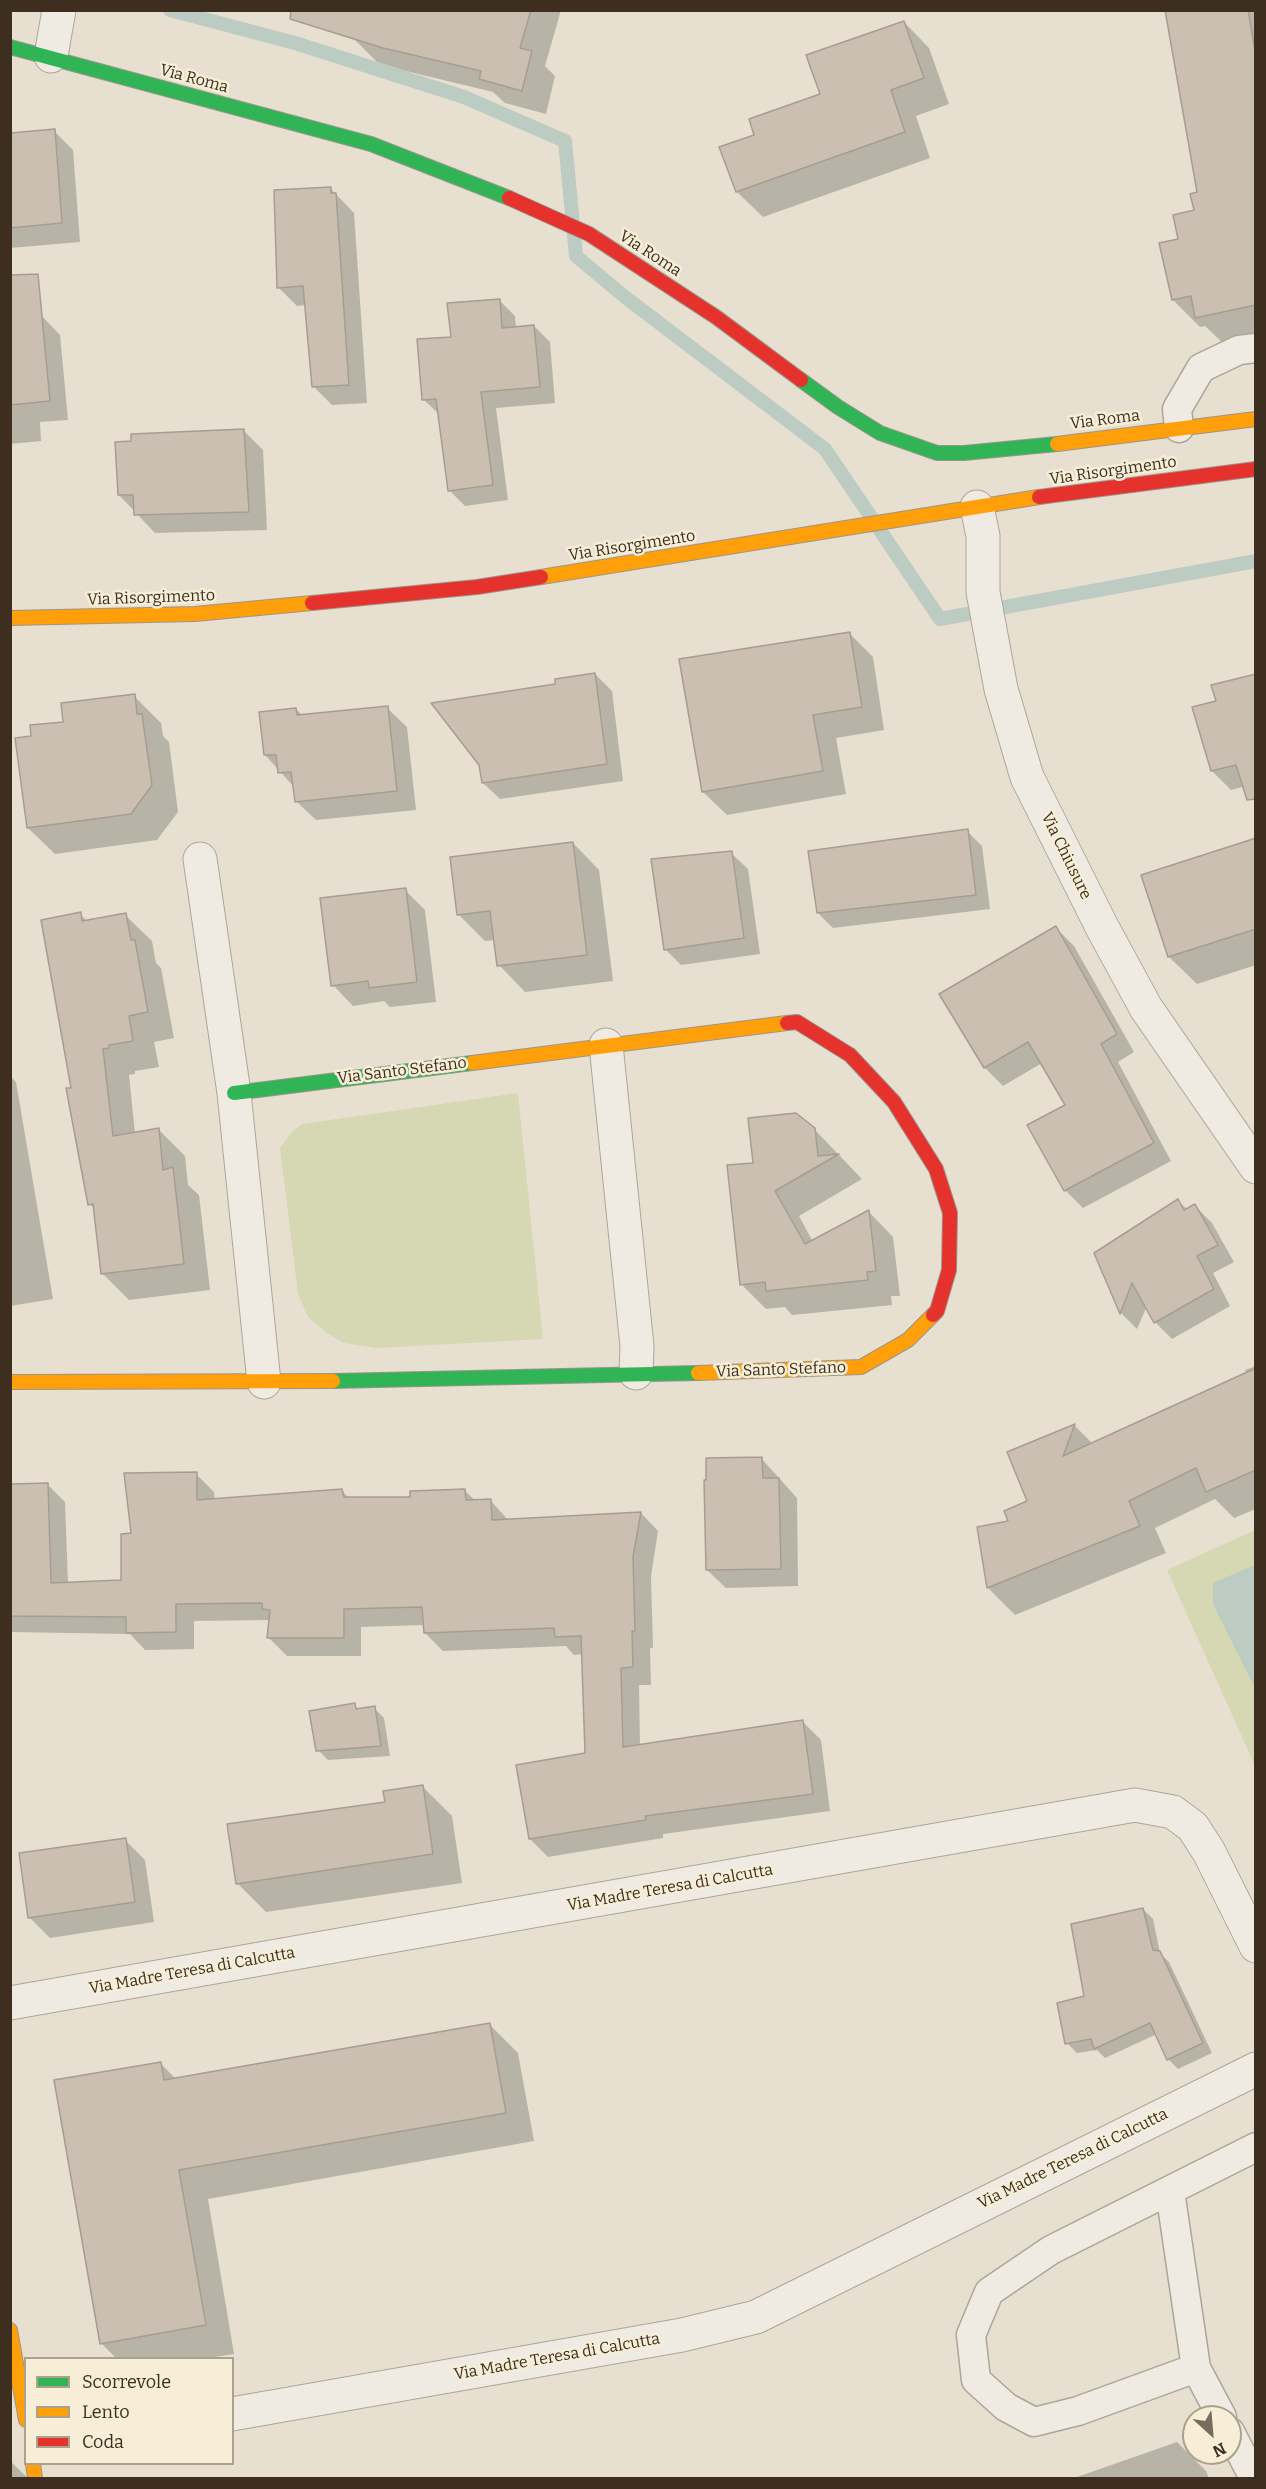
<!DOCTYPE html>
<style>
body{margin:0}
#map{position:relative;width:1266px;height:2489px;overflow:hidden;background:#e7e0d1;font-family:Bitter,serif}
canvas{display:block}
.frame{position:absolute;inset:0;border:12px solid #3d2e20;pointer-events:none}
.legend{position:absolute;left:24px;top:2357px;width:210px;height:108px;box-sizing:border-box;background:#f7eed8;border:2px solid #ada18e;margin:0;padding:8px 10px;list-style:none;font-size:18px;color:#3d2e20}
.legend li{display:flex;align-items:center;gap:12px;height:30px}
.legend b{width:30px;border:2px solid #ada18e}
.north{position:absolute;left:1182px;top:2405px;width:60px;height:60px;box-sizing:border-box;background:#f7eed8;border:2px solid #ada18e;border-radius:50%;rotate:154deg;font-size:16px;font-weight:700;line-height:24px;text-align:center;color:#3d2e20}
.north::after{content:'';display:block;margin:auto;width:21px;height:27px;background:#786c5e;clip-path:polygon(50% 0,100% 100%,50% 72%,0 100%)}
</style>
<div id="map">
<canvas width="1266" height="2489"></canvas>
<div class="frame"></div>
<ul class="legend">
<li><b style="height:8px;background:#30b455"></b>Scorrevole</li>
<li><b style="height:8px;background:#ff9f0a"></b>Lento</li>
<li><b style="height:8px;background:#e5322d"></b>Coda</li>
</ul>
<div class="north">N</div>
</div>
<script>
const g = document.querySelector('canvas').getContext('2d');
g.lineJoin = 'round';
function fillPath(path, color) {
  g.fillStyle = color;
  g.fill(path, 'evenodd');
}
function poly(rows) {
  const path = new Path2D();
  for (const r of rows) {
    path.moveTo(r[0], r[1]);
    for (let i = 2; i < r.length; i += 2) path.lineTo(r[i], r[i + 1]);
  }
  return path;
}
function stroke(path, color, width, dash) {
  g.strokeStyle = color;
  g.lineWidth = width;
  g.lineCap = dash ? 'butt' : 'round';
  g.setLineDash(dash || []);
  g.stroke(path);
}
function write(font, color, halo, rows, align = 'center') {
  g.font = font + ' Bitter,serif';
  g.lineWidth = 5;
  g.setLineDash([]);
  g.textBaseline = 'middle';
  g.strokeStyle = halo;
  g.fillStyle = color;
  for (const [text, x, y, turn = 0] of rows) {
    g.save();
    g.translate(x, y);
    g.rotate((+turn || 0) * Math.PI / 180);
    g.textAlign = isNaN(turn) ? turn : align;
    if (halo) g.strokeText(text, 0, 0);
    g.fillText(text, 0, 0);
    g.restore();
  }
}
const green = poly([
 [518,1093,543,1339,377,1348,344,1343,327,1333,308,1317,298,1294,280,1148,291,1133,302,1124],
 [1255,1530,1255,1766,1167,1570]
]);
const water = poly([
 [1255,1565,1255,1688,1213,1604,1213,1583]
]);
const shadow = poly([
 [361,10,561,10,545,66,555,76,546,114,505,103,493,92,406,71,377,62,353,38],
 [1167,10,1256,10,1256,338,1224,344,1205,326,1200,327,1173,300,1180,240,1196,211,1199,193],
 [904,22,929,48,949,104,916,116,930,158,763,217,737,192,822,95],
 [54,131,73,150,80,242,10,248,10,135],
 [331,189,354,213,367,403,332,405,313,386,306,305,297,306,278,287],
 [499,300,515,316,516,328,534,326,550,342,555,403,496,408,508,500,465,506,449,490,440,415,423,399,452,338],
 [41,315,60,335,68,420,40,422,41,441,10,444,10,318],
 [244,431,263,450,267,530,155,533,119,495],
 [850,634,873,657,884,730,836,738,846,794,727,815,703,792],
 [595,674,612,691,623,781,500,799,483,783,557,686],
 [134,696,161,723,163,736,169,742,178,812,157,840,55,854,28,828,32,738],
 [1218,702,1246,786,1231,790,1212,771],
 [387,708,407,727,416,810,316,820,296,801,295,788,265,755,296,709,303,716],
 [967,831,982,846,990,909,833,928,818,913],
 [1256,840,1256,965,1197,984,1169,957,1143,876],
 [573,843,599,870,613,981,525,992,499,965,495,940,485,941,459,915],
 [731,853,748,869,760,954,681,965,665,949],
 [405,890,425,910,436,1002,390,1007,384,1001,353,1006,333,985],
 [80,914,88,922,125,915,152,941,156,963,161,968,174,1038,154,1042,159,1067,135,1071,135,1074,129,1075,135,1133,159,1130,185,1156,188,1185,199,1195,210,1290,129,1300,102,1273,95,1209,90,1204,73,1089],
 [1056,928,1074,946,1134,1052,1118,1062,1171,1161,1083,1208,1065,1190,1067,1106,1042,1063,1003,1086,985,1068,941,994],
 [10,1076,16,1082,53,1299,10,1306],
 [814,1129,862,1179,799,1216,813,1242,869,1212,893,1237,900,1296,891,1296,892,1305,792,1315,785,1307,766,1309,741,1284,754,1164],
 [1178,1201,1188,1210,1195,1206,1212,1223,1234,1262,1213,1273,1230,1306,1172,1339,1155,1322,1147,1306,1137,1329,1121,1313,1096,1253],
 [1256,1366,1256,1509,1234,1518,1215,1499,1155,1528,1166,1553,1015,1615,988,1588,978,1528,1010,1522,1029,1502,1009,1453,1075,1426,1093,1444,1247,1374,1245,1370],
 [761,1458,797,1498,798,1586,726,1588,707,1570],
 [196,1474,214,1492,215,1500,341,1490,350,1499,412,1498,465,1491,476,1501,491,1501,509,1521,641,1513,658,1531,651,1576,653,1648,650,1648,651,1685,639,1685,640,1746,803,1722,821,1740,830,1811,663,1834,663,1838,548,1857,530,1839,586,1755,583,1654,574,1655,566,1646,443,1651,425,1633,425,1625,361,1627,361,1656,287,1656,269,1638,271,1620,194,1621,194,1649,145,1650,130,1634,10,1632,10,1485,47,1484,65,1502,68,1584,123,1582,132,1534],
 [354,1705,360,1710,374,1708,384,1718,390,1756,328,1760,318,1750],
 [423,1787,452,1816,462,1883,266,1912,237,1883],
 [125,1840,145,1860,154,1922,50,1938,30,1918],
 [1143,1909,1153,1919,1160,1953,1169,1962,1212,2053,1178,2069,1168,2059,1157,2034,1105,2058,1097,2050,1077,2053,1067,2043,1086,1997],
 [489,2024,518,2053,534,2141,208,2199,234,2354,209,2358,116,2358,101,2343,160,2063,177,2080],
 [1177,2442,1206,2471,1209,2478,1074,2478],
 [10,2461,28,2478,10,2478]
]);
const stream = poly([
 [170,10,295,43,464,97,565,141,576,256,625,297,825,449,940,619,1256,561]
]);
const building = poly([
 [291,10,531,10,520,48,532,51,522,91,479,79,481,71,383,48,290,19,291,10],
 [1165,10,1248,10,1256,56,1256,305,1195,318,1191,296,1172,300,1159,243,1178,239,1173,215,1194,210,1190,194,1197,192,1165,10],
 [904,21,924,78,891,90,905,132,736,192,719,147,754,135,749,119,820,94,806,55,904,21],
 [55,129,62,223,10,228,10,133,55,129],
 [331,187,331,193,336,193,349,385,312,387,303,286,277,288,274,190,331,187],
 [38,274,50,401,10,405,10,275,38,274],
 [500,299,502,328,534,325,540,387,481,392,493,485,448,491,436,399,422,400,417,339,451,337,447,303,500,299],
 [244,429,249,512,134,515,133,495,118,495,115,442,131,441,131,434,244,429],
 [850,632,862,707,813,715,823,771,702,792,679,659,850,632],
 [595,673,607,764,482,783,479,765,431,703,555,684,555,679,595,673],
 [1256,674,1256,799,1247,800,1236,765,1211,771,1192,707,1216,701,1211,685,1256,674],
 [135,694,137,714,142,714,152,785,131,814,27,828,15,738,31,736,30,725,63,722,61,703,135,694],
 [388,706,397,791,295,802,291,772,278,773,276,755,264,755,259,712,296,708,297,715,388,706],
 [968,829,976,895,817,913,808,851,968,829],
 [1256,838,1256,929,1168,957,1141,875,1256,838],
 [573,842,587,955,497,966,490,911,457,915,450,857,573,842],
 [732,851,744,938,664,950,651,859,732,851],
 [406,888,417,982,369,988,368,981,331,986,320,898,406,888],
 [81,912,82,921,126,913,131,940,135,940,148,1012,129,1016,133,1041,109,1045,109,1048,103,1049,113,1136,159,1128,163,1170,173,1167,184,1264,101,1274,93,1204,88,1205,66,1088,71,1088,41,920,81,912],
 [1056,926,1117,1034,1101,1044,1154,1143,1064,1191,1027,1125,1065,1105,1028,1042,984,1068,939,994,1056,926],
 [796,1113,815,1128,818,1156,839,1154,775,1191,805,1244,869,1210,876,1271,867,1272,868,1280,766,1291,765,1282,740,1285,727,1165,753,1163,748,1118,796,1113],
 [1178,1199,1184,1210,1195,1204,1218,1245,1197,1256,1214,1289,1154,1323,1132,1283,1120,1314,1094,1253,1178,1199],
 [1256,1368,1256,1470,1206,1492,1196,1468,1129,1501,1140,1526,987,1588,977,1527,1008,1521,1004,1511,1027,1501,1007,1452,1075,1424,1063,1456,1256,1368],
 [762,1457,763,1478,779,1478,781,1569,706,1570,704,1480,706,1480,706,1458,762,1457],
 [197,1472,197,1500,342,1489,344,1497,410,1497,410,1491,465,1489,466,1500,491,1499,492,1520,641,1512,633,1557,635,1631,632,1631,633,1667,621,1668,623,1747,803,1720,813,1794,645,1816,646,1820,529,1839,516,1765,585,1753,581,1636,555,1637,554,1628,424,1633,422,1607,344,1609,344,1638,267,1638,270,1610,262,1609,262,1603,176,1604,176,1632,126,1633,126,1617,10,1616,10,1484,48,1483,51,1583,121,1580,121,1534,131,1533,124,1473,197,1472],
 [355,1703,356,1709,375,1706,381,1746,316,1751,309,1711,355,1703],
 [423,1785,433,1854,236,1884,227,1824,385,1802,383,1791,423,1785],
 [126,1838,135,1902,28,1918,19,1853,126,1838],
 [1143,1908,1153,1950,1160,1951,1203,2043,1167,2060,1150,2023,1094,2049,1091,2039,1065,2044,1057,2003,1084,1996,1071,1924,1143,1908],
 [490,2023,506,2113,179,2170,206,2325,100,2344,54,2080,161,2062,164,2080,490,2023]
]);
const lane = poly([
 [1179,428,1177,409,1201,368,1239,350,1256,348],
 [1170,2191,1196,2368,1222,2417],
 [1196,2368,1078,2411,1034,2422,1006,2407,976,2380,971,2335,989,2292,1051,2250,1256,2147],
 [1230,2432,1254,2478]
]);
const street = poly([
 [51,56,59,10],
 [977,507,983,536,983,592,1001,689,1027,777,1102,927,1146,1008,1256,1167],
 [200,859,234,1093,264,1382],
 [606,1045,637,1346,636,1373],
 [10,2003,1135,1805,1173,1812,1193,1827,1209,1852,1256,1946],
 [232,2414,682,2335,756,2317,1256,2069]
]);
const fast = poly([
 [10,47,371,144,509,198],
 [801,380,838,407,880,433,937,453,964,453,1057,444],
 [234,1093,472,1063],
 [333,1381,698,1373]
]);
const slow = poly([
 [1057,444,1256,419],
 [541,577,1039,497],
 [10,618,195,614,312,603],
 [472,1063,787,1023],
 [698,1373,861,1367,908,1340,933,1315],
 [10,1382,333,1381],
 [10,2330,26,2420],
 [33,2464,35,2478]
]);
const jam = poly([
 [509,198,589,234,716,317,801,380],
 [1039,497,1256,469],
 [312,603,477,587,541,577],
 [787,1023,797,1022,850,1055,894,1102,936,1169,950,1213,949,1270,937,1311,933,1315]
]);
const streetNames = [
 ["Via Roma",194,79,15],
 ["Via Roma",650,254,33],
 ["Via Roma",1105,420,-7],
 ["Via Risorgimento",1113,471,-8],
 ["Via Risorgimento",632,546,-9],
 ["Via Risorgimento",151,598,-2],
 ["Via Chiusure",1066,856,64],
 ["Via Santo Stefano",402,1071,-7],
 ["Via Santo Stefano",781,1370,-2],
 ["Via Madre Teresa di Calcutta",670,1888,-10],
 ["Via Madre Teresa di Calcutta",192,1971,-10],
 ["Via Madre Teresa di Calcutta",1073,2159,-26],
 ["Via Madre Teresa di Calcutta",557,2357,-10]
];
fillPath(green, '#d6d7b3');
fillPath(water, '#bcccc2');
fillPath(shadow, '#0003');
stroke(stream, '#bcccc2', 14);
fillPath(building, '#cbbfb2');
stroke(building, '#a89c90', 1.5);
stroke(lane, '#ada599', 31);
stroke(street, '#ada599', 35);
stroke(fast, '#9c958a', 16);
stroke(slow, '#9c958a', 16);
stroke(jam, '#9c958a', 16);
stroke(lane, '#efebe3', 28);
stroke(street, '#efebe3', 33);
stroke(fast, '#30b455', 14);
stroke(slow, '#ff9f0a', 14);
stroke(jam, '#e5322d', 14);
write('16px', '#3d2e20', '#f7eed8', streetNames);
</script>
